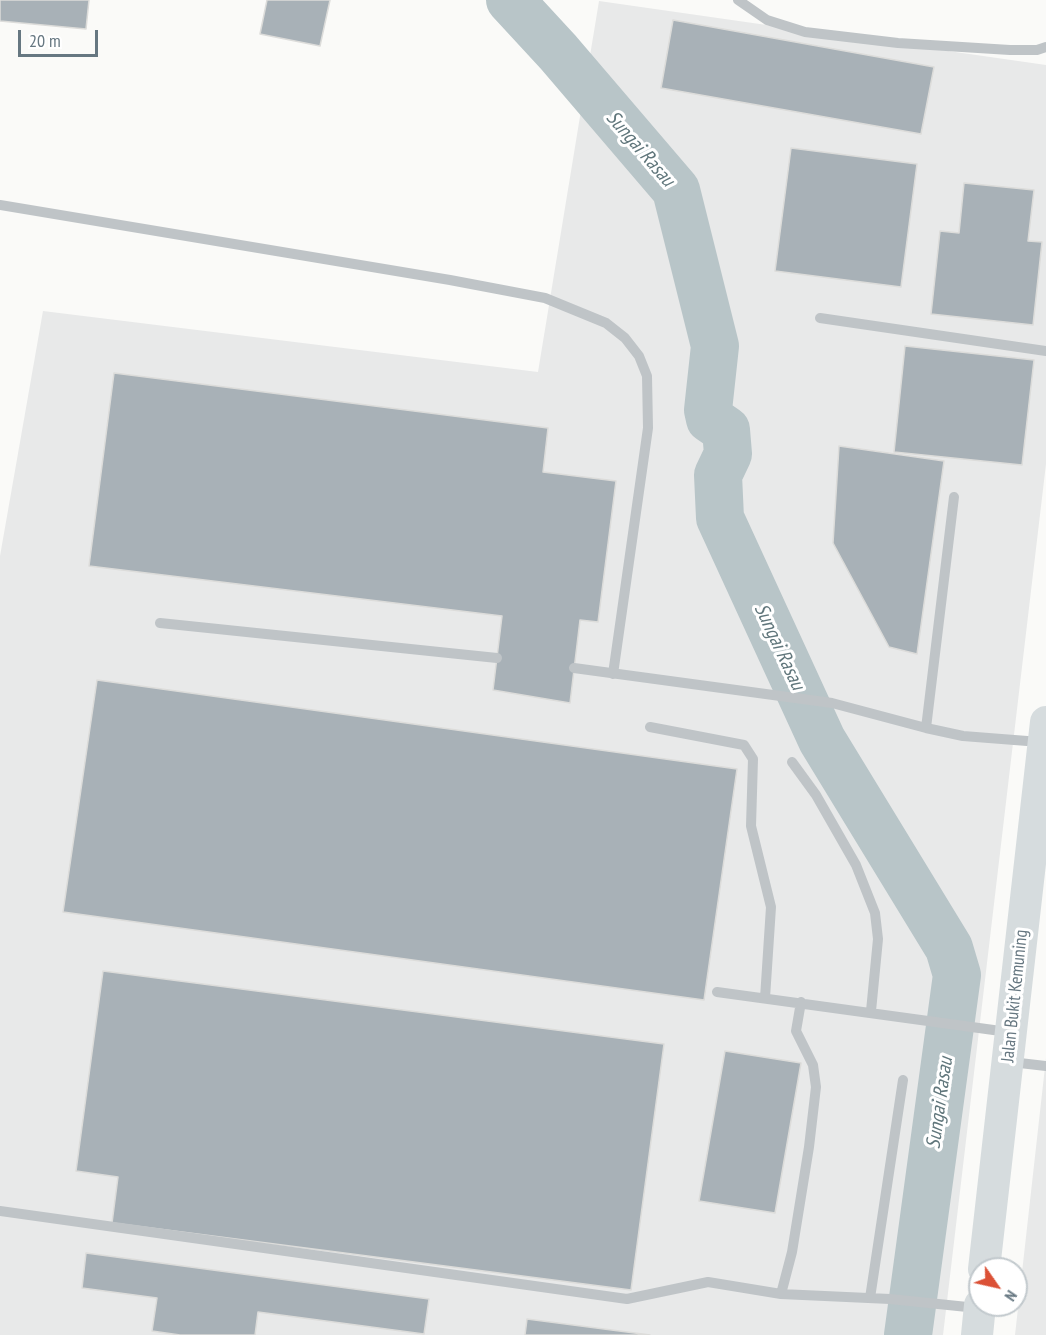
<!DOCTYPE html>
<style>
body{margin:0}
#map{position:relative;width:1046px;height:1335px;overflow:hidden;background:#fafaf8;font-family:"PT Sans Narrow",sans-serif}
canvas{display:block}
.north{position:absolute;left:968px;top:1257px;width:60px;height:60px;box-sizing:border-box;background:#fff;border:2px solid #c2c9cd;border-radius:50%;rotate:124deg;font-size:16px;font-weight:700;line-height:24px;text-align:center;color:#667781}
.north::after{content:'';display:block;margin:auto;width:21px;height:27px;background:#db5136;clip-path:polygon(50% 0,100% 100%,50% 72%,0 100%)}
.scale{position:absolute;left:18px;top:30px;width:80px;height:27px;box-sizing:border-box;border:3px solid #667781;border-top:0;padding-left:8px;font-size:18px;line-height:21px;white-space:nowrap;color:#667781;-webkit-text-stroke:4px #fff;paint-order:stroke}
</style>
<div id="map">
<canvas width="1046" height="1335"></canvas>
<div class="north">N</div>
<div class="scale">20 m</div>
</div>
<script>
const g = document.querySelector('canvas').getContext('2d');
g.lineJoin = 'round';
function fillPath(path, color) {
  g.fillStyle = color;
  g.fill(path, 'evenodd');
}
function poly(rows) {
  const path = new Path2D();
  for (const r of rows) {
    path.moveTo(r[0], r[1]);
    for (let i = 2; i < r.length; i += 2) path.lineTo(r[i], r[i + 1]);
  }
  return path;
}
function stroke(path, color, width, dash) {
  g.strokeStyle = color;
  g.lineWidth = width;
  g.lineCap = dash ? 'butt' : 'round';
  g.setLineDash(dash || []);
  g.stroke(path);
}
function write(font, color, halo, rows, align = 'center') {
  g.font = font + ' "PT Sans Narrow",sans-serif';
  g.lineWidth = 6;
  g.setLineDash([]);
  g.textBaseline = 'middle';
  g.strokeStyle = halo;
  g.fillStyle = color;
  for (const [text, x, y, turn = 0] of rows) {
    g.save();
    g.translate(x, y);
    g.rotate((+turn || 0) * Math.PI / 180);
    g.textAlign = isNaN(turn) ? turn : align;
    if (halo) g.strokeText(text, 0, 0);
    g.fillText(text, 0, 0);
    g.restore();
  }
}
const built = poly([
 [599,1,1046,65,1046,464,943,1335,0,1335,0,556,43,311,538,372],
 [1046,1058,1046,1335,1015,1335]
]);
const river = poly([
 [510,0,558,52,676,190,715,346,708,410,710,419,726,430,728,454,718,475,720,518,822,740,949,948,957,975,908,1335]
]);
const building = poly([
 [0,0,89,0,86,29,0,21,0,0],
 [267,0,330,0,320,46,260,34,267,0],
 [673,20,934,67,921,134,661,88,673,20],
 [791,148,917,164,901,287,775,271,791,148],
 [964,183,1034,190,1028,241,1042,242,1033,325,931,314,940,231,959,233,964,183],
 [905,346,1034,360,1022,465,894,452,905,346],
 [114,373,548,428,543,472,616,481,598,622,580,620,570,703,493,690,502,616,89,566,114,373],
 [839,446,944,461,917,654,889,647,833,543,839,446],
 [97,680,737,769,704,1000,63,912,97,680],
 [103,971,664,1044,631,1290,112,1223,118,1177,76,1171,103,971],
 [725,1051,801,1063,775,1213,699,1201,725,1051],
 [86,1253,429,1299,424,1334,258,1312,255,1335,180,1335,152,1331,157,1298,82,1288,86,1253],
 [527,1319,650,1335,525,1335,527,1319]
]);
const lane = poly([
 [738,0,767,20,805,32,898,43,1010,50,1037,50,1046,47],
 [0,205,450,280,545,298,606,323,625,338,639,356,647,376,648,428,613,674],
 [820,318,1046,351],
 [160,623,497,658],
 [574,668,832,703,926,728,963,736,1040,742],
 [650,727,744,745,753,759,751,826,771,907,765,998],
 [926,728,954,497],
 [792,762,816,795,856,865,875,913,878,939,871,1011],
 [717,992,1008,1032],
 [1011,1062,1046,1066],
 [0,1211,627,1299,708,1282,781,1294,890,1299,977,1308],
 [781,1294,792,1252,809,1147,816,1087,813,1065,796,1031,801,1002],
 [870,1298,903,1080]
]);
const secondary = poly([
 [984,1269,1046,722],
 [977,1335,980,1305]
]);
const streetNames = [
 ["Jalan Bukit Kemuning",1015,996,-84]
];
const waterNames = [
 ["Sungai Rasau",640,149,49],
 ["Sungai Rasau",779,647,65],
 ["Sungai Rasau",940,1103,-82]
];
fillPath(built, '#e8e9e9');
stroke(river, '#b8c5c8', 48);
fillPath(building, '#a8b1b7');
stroke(building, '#dcdcda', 1.5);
stroke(lane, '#bfc4c7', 10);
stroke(secondary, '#d6dcde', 32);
write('18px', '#667781', '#fff', streetNames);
write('italic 20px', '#60767b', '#fff', waterNames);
</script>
